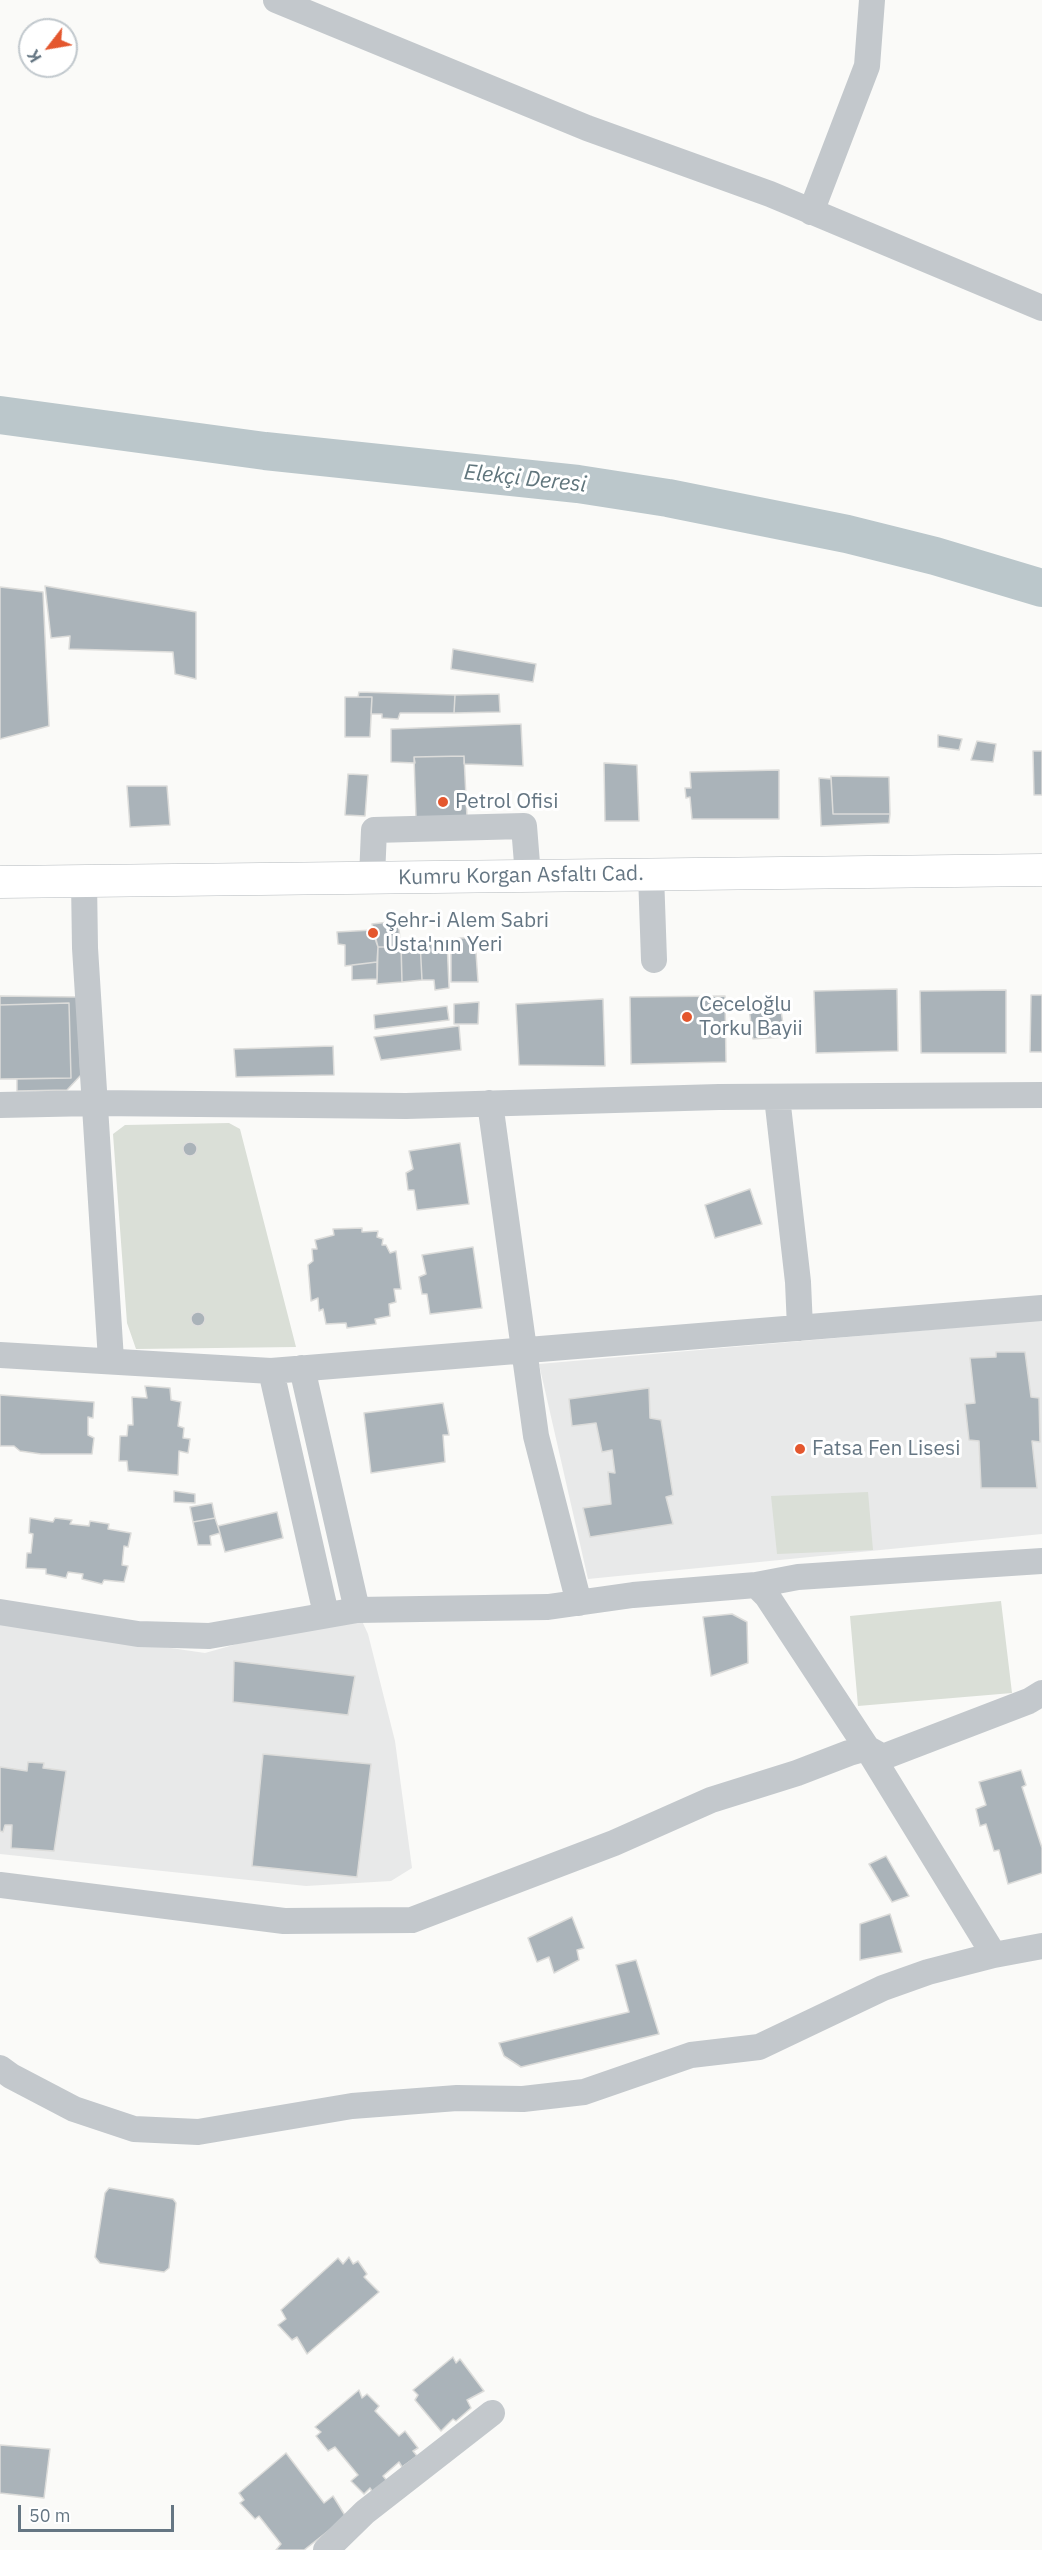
<!DOCTYPE html>
<meta charset="utf-8">
<style>
body{margin:0}
#map{position:relative;width:1042px;height:2550px;overflow:hidden;background:#fafaf8;font-family:"IBM Plex Sans",sans-serif}
canvas{display:block}
.north{position:absolute;left:18px;top:18px;width:60px;height:60px;box-sizing:border-box;background:#fff;border:2px solid #c1c8cd;border-radius:50%;rotate:239deg;font-size:16px;font-weight:700;line-height:24px;text-align:center;color:#657683}
.north::after{content:'';display:block;margin:auto;width:21px;height:27px;background:#e4572e;clip-path:polygon(50% 0,100% 100%,50% 72%,0 100%)}
.scale{position:absolute;left:18px;top:2505px;width:156px;height:27px;box-sizing:border-box;border:3px solid #657683;border-top:0;padding-left:8px;font-size:18px;line-height:21px;white-space:nowrap;color:#657683;-webkit-text-stroke:4px #fff;paint-order:stroke}
</style>
<div id="map">
<canvas width="1042" height="2550"></canvas>
<div class="north">K</div>
<div class="scale">50 m</div>
</div>
<script>
const g = document.querySelector('canvas').getContext('2d');
g.lineJoin = 'round';
function fillPath(path, color) {
  g.fillStyle = color;
  g.fill(path, 'evenodd');
}
function poly(rows) {
  const path = new Path2D();
  for (const r of rows) {
    if (r.length === 3) {
      path.moveTo(r[0] + r[2], r[1]);
      path.arc(r[0], r[1], r[2], 0, 2 * Math.PI);
      continue;
    }
    path.moveTo(r[0], r[1]);
    for (let i = 2; i < r.length; i += 2) path.lineTo(r[i], r[i + 1]);
  }
  return path;
}
function stroke(path, color, width, dash) {
  g.strokeStyle = color;
  g.lineWidth = width;
  g.lineCap = dash ? 'butt' : 'round';
  g.setLineDash(dash || []);
  g.stroke(path);
}
function write(font, color, halo, rows, align = 'center') {
  g.font = font + ' "IBM Plex Sans",sans-serif';
  g.lineWidth = 6;
  g.setLineDash([]);
  g.textBaseline = 'middle';
  g.strokeStyle = halo;
  g.fillStyle = color;
  for (const [text, x, y, turn = 0] of rows) {
    g.save();
    g.translate(x, y);
    g.rotate((+turn || 0) * Math.PI / 180);
    g.textAlign = isNaN(turn) ? turn : align;
    if (halo) g.strokeText(text, 0, 0);
    g.fillText(text, 0, 0);
    g.restore();
  }
}
const built = poly([
 [1042,1320,1042,1534,588,1579,539,1364],
 [357,1610,368,1634,395,1741,412,1868,391,1881,306,1886,0,1854,0,1623,205,1653]
]);
const green = poly([
 [229,1123,240,1129,296,1347,136,1349,127,1323,113,1134,125,1125],
 [868,1492,873,1550,777,1554,771,1496],
 [1001,1601,1012,1693,858,1706,850,1616]
]);
const river = poly([
 [0,415,265,451,578,484,668,498,847,534,935,556,1042,588]
]);
const building = poly([
 [45,586,196,612,196,679,175,674,173,652,69,649,70,636,51,638,45,586],
 [0,587,43,592,49,726,0,739,0,587],
 [453,649,536,664,533,682,451,669,453,649],
 [359,692,455,695,454,713,400,713,398,719,382,718,382,714,371,714,372,697,358,697,359,692],
 [499,694,500,712,454,713,455,695,499,694],
 [345,697,372,697,370,737,345,737,345,697],
 [521,724,523,766,464,764,464,756,414,757,415,763,391,762,391,729,521,724],
 [938,735,962,739,959,750,938,747,938,735],
 [977,741,996,744,993,762,971,760,977,741],
 [1033,751,1042,751,1042,795,1034,795,1033,751],
 [464,756,467,818,416,818,414,757,464,756],
 [604,763,637,765,639,821,605,821,604,763],
 [779,770,779,819,692,819,690,797,686,798,685,788,691,788,690,772,779,770],
 [348,774,368,775,365,816,345,815,348,774],
 [831,776,889,777,890,814,833,814,831,776],
 [819,778,831,779,833,814,890,814,889,823,821,826,819,778],
 [127,786,167,786,170,825,130,827,127,786],
 [398,921,401,947,378,947,372,924,398,921],
 [372,930,378,947,377,962,345,966,345,945,338,944,337,932,372,930],
 [451,938,475,938,478,982,451,982,451,938],
 [447,940,449,988,435,990,434,980,422,980,420,941,447,940],
 [420,941,422,980,402,982,401,943,420,941],
 [378,947,401,947,402,982,377,984,378,947],
 [377,962,377,979,352,980,352,965,377,962],
 [897,989,898,1051,816,1053,814,991,897,989],
 [1006,990,1006,1053,921,1053,920,991,1006,990],
 [1031,995,1042,995,1042,1052,1030,1052,1031,995],
 [0,996,77,997,81,1075,67,1090,17,1091,17,1079,71,1078,69,1003,0,1005,0,996],
 [725,996,726,1062,631,1064,630,997,725,996],
 [603,999,605,1066,519,1065,516,1004,603,999],
 [479,1002,478,1024,454,1024,454,1004,479,1002],
 [69,1003,71,1078,0,1079,0,1005,69,1003],
 [780,1004,785,1037,753,1039,749,1008,780,1004],
 [447,1006,449,1020,375,1029,374,1015,447,1006],
 [459,1026,461,1050,381,1060,374,1037,459,1026],
 [333,1046,334,1075,236,1077,234,1049,333,1046],
 [190,1149,7],
 [460,1143,469,1204,417,1210,414,1190,408,1190,406,1173,413,1169,409,1151,460,1143],
 [750,1189,762,1224,715,1238,705,1205,750,1189],
 [362,1228,362,1232,378,1231,377,1237,383,1239,382,1245,386,1245,390,1253,396,1251,401,1289,394,1289,396,1302,389,1304,390,1316,375,1319,376,1324,347,1328,346,1323,326,1324,323,1309,319,1311,318,1298,311,1301,308,1265,313,1261,312,1249,317,1249,315,1240,334,1235,333,1229,362,1228],
 [473,1247,482,1308,430,1314,427,1294,422,1294,419,1277,426,1274,422,1255,473,1247],
 [198,1319,7],
 [996,1352,1025,1352,1031,1397,1039,1398,1040,1442,1032,1441,1037,1488,981,1488,979,1441,969,1440,965,1404,975,1403,970,1358,996,1357,996,1352],
 [145,1386,170,1388,171,1400,181,1402,178,1426,184,1428,183,1438,190,1439,188,1453,179,1451,178,1475,128,1471,127,1461,119,1461,120,1436,127,1436,128,1425,133,1425,132,1397,147,1398,145,1386],
 [649,1388,650,1418,661,1420,673,1495,666,1497,673,1524,590,1537,583,1508,611,1504,608,1472,615,1473,612,1450,602,1452,596,1423,572,1426,569,1399,649,1388],
 [0,1395,94,1402,93,1418,88,1417,88,1435,94,1438,92,1454,41,1454,20,1451,14,1446,0,1446,0,1395],
 [443,1403,449,1435,443,1435,445,1462,371,1473,364,1413,443,1403],
 [174,1491,195,1494,195,1503,174,1502,174,1491],
 [212,1503,215,1518,193,1522,190,1507,212,1503],
 [277,1512,283,1538,225,1552,218,1526,277,1512],
 [30,1518,53,1522,55,1518,72,1520,70,1524,89,1526,90,1521,109,1524,108,1529,131,1533,128,1547,124,1546,122,1565,128,1566,124,1582,104,1580,102,1584,82,1579,83,1574,68,1572,66,1578,46,1574,46,1569,26,1568,27,1553,31,1553,33,1534,29,1533,30,1518],
 [215,1518,220,1533,210,1536,211,1545,198,1545,193,1522,215,1518],
 [732,1614,747,1622,748,1663,711,1676,703,1617,732,1614],
 [234,1661,355,1676,348,1715,233,1702,234,1661],
 [263,1754,371,1764,357,1877,252,1866,263,1754],
 [28,1762,44,1763,43,1768,66,1771,54,1851,11,1848,12,1825,5,1825,3,1832,0,1831,0,1767,27,1771,28,1762],
 [1021,1770,1026,1785,1022,1787,1042,1848,1042,1873,1008,1884,999,1850,994,1851,986,1824,980,1826,976,1809,986,1805,979,1782,1021,1770],
 [886,1856,909,1896,892,1902,869,1864,886,1856],
 [890,1914,902,1952,860,1960,860,1924,890,1914],
 [572,1917,584,1948,577,1950,579,1960,554,1973,549,1957,537,1962,528,1938,572,1917],
 [636,1960,659,2034,521,2067,504,2056,499,2043,629,2012,616,1965,636,1960],
 [109,2188,173,2199,176,2203,169,2268,164,2272,100,2263,95,2257,105,2193,109,2188],
 [349,2257,353,2264,358,2261,367,2274,364,2277,379,2292,307,2354,297,2337,292,2340,278,2325,286,2319,281,2310,338,2258,343,2264,349,2257],
 [453,2357,456,2363,460,2359,484,2391,467,2400,471,2408,456,2421,453,2419,441,2431,415,2400,418,2395,413,2390,453,2357],
 [359,2390,362,2398,367,2394,379,2406,375,2411,399,2436,405,2431,418,2448,413,2451,417,2456,402,2467,399,2462,383,2476,387,2481,373,2493,370,2488,364,2494,351,2481,358,2475,335,2447,328,2451,316,2436,321,2432,315,2427,359,2390],
 [0,2445,50,2449,44,2498,0,2493,0,2445],
 [286,2453,324,2503,333,2496,346,2517,304,2550,276,2550,281,2544,259,2516,255,2519,240,2503,244,2500,239,2493,286,2453]
]);
const minor = poly([
 [276,0,587,128,770,194,1042,308],
 [811,212,867,66,872,0],
 [651,874,654,960],
 [372,877,374,830,524,826,528,876],
 [84,881,85,948,111,1360],
 [777,1097,798,1282,800,1328],
 [490,1103,536,1436,579,1603],
 [0,1105,95,1103,406,1106,719,1097,1042,1095],
 [0,1355,271,1371,1042,1308],
 [302,1368,357,1610],
 [271,1371,326,1614],
 [756,1585,767,1596,867,1748,994,1955],
 [0,1612,138,1634,209,1636,357,1610,548,1607,633,1595,756,1585,798,1577,1042,1561],
 [0,1885,284,1921,412,1920,614,1843,711,1800,797,1773,849,1753,867,1748,883,1757,1029,1701,1042,1693],
 [0,2068,11,2076,74,2109,134,2129,198,2132,352,2106,457,2098,523,2099,584,2092,691,2055,759,2047,883,1988,928,1972,994,1955,1042,1946],
 [326,2550,365,2512,492,2413]
]);
const major = poly([
 [0,882,1042,870]
]);
const markers = [
 [443,802,6,"#e4572e"],
 [373,933,6,"#e4572e"],
 [687,1017,6,"#e4572e"],
 [800,1449,6,"#e4572e"]
];
const poiNames = [
 ["Petrol Ofisi",455,802],
 ["Şehr-i Alem Sabri",385,921],
 ["Usta'nın Yeri",385,945],
 ["Ceceloğlu",699,1005],
 ["Torku Bayii",699,1029],
 ["Fatsa Fen Lisesi",812,1449]
];
const streetNames = [
 ["Kumru Korgan Asfaltı Cad.",521,876,-1]
];
const waterNames = [
 ["Elekçi Deresi",525,479,6]
];
fillPath(built, '#e8e9e9');
fillPath(green, '#dadfd7');
stroke(river, '#bbc7cb', 38);
fillPath(building, '#aab3b9');
stroke(building, '#dcdcda', 1.5);
stroke(major, '#b5babe', 33);
stroke(minor, '#c3c8cc', 26);
stroke(major, '#fff', 32);
for (const [x, y, r, color] of markers) {
  const dot = new Path2D();
  dot.arc(x, y, r, 0, 2 * Math.PI);
  g.fillStyle = color;
  g.fill(dot);
  stroke(dot, '#fff', 2);
}
write('21px', '#657683', '#fff', poiNames, 'left');
write('21px', '#657683', '#fff', streetNames);
write('italic 22px', '#60757c', '#fff', waterNames);
</script>
